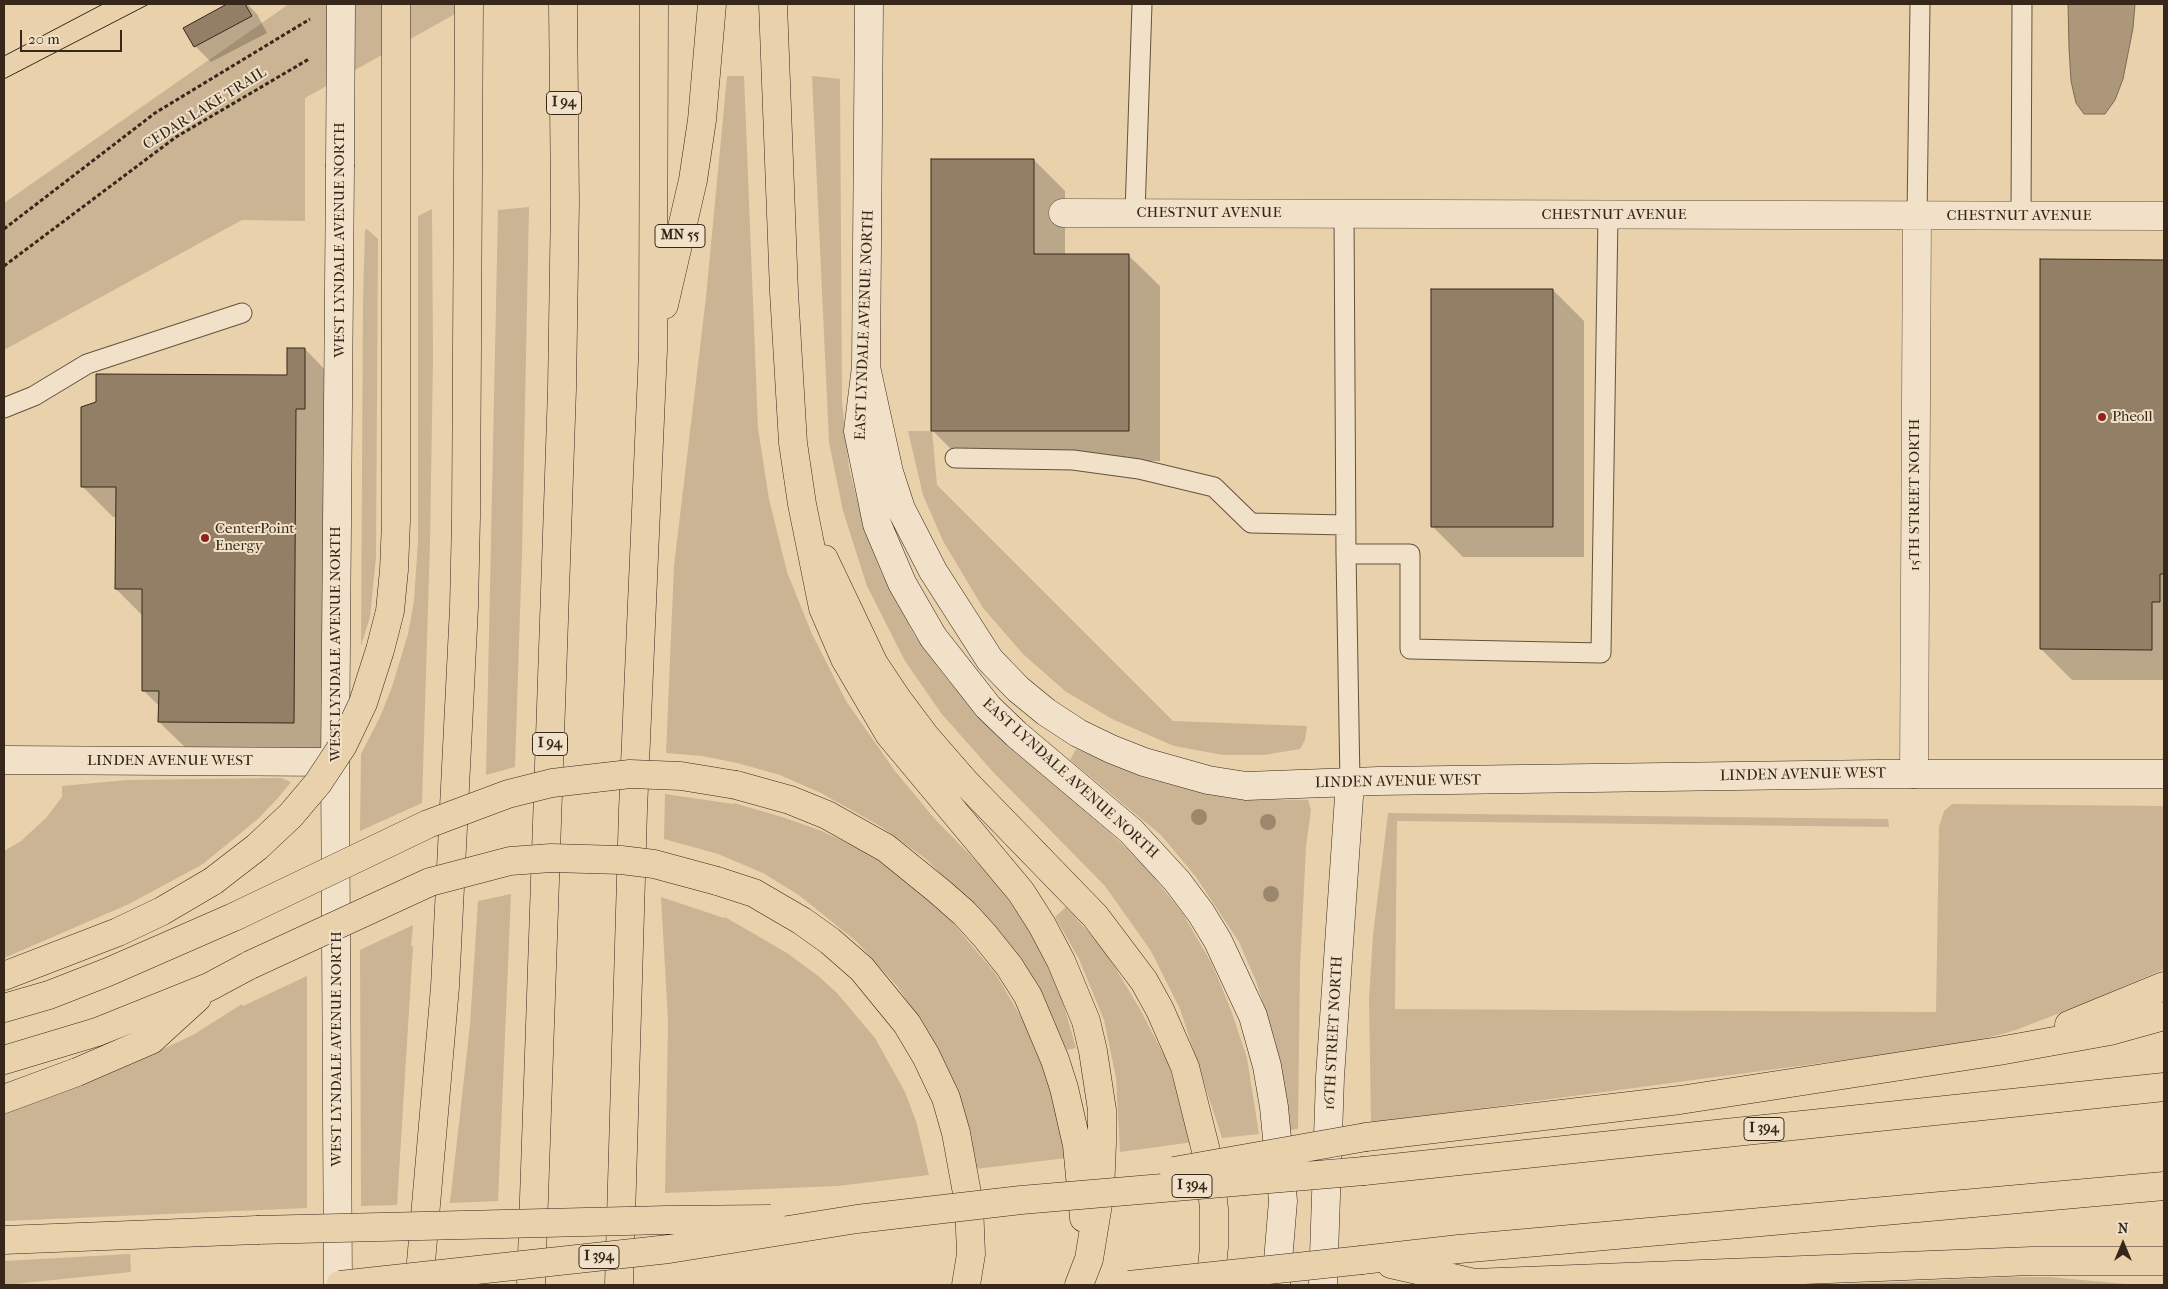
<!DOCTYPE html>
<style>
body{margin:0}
#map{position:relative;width:2168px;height:1289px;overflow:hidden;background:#e9d1ac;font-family:"IM FELL French Canon",serif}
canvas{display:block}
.frame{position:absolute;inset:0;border:5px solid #36271a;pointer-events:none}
.north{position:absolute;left:2098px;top:1219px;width:50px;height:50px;-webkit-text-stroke:4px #f1e1c9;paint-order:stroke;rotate:0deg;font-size:14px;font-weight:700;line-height:20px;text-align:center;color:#36271a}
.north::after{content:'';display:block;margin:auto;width:18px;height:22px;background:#36271a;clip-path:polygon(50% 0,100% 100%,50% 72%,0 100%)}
.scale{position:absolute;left:20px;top:30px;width:102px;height:22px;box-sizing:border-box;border:2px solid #36271a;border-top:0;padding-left:6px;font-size:15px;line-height:18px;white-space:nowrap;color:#36271a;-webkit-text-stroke:4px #f1e1c9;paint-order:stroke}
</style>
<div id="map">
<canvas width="2168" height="1289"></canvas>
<div class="frame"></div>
<div class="north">N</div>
<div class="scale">20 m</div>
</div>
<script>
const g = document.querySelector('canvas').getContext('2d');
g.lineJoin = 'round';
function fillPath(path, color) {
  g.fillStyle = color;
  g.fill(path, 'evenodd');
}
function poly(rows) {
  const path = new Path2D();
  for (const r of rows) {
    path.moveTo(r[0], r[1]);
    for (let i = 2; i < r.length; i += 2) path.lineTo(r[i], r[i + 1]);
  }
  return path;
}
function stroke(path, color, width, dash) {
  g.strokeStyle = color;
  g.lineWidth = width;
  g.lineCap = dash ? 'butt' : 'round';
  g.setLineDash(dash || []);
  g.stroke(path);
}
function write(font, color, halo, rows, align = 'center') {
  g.font = font + ' "IM FELL French Canon",serif';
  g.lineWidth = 4;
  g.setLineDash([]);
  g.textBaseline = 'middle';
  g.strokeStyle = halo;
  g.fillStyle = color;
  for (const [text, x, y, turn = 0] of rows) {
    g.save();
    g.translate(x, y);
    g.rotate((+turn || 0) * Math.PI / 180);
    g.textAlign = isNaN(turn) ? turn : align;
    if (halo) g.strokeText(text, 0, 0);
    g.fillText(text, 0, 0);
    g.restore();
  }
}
const green = poly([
 [289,4,473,4,305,98,305,221,242,220,4,350,4,203],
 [727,76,744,76,758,428,769,499,787,572,812,634,846,701,895,771,934,818,998,884,1036,941,1059,989,1076,1048,1067,1050,1029,974,963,896,926,859,880,826,821,793,780,775,737,763,702,756,666,753,674,566,706,297],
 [812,76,840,79,842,402,849,468,865,531,882,574,915,636,947,679,987,724,1120,842,1148,870,1183,914,1212,964,1231,1010,1247,1058,1259,1134,1222,1138,1180,1009,1151,951,1105,886,994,773,941,713,905,661,867,586,843,511,829,442],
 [529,207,522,553,515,767,486,775,498,210],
 [432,209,433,357,430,543,422,803,360,831,361,754,380,717,392,687,408,634,414,601,418,541,418,216],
 [367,229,378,239,376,557,370,617,361,646,363,298,365,230],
 [908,431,932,431,937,485,1173,721,1307,726,1305,740,1300,749,1264,755,1223,755,1174,746,1112,719,1065,691,1023,654,983,608,943,541,923,495],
 [1076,749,1146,778,1195,791,1241,799,1308,800,1311,810,1306,847,1300,968,1298,1129,1290,1130,1276,1044,1256,981,1239,942,1196,877,1161,835,1070,760],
 [281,778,291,782,278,798,259,818,203,864,129,904,4,958,4,851,21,841,46,818,62,797,62,786,127,780],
 [665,794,733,804,734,803,782,817,822,831,874,856,916,889,952,922,995,973,1024,1022,1054,1092,1067,1158,975,1169,923,1024,897,986,857,942,800,896,763,873,718,854,664,839],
 [1952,804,2164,806,2164,969,2086,1003,2013,1031,1964,1044,1371,1123,1369,999,1373,935,1388,813,1888,819,1889,827,1397,821,1395,1009,1936,1012,1939,827,1944,811],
 [511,894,498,1201,450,1203,470,1025,478,901],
 [661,897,724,918,725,917,787,953,817,975,837,993,875,1038,905,1092,916,1121,929,1175,838,1186,665,1193,668,1021],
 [1066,907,1105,951,1140,1009,1168,1063,1194,1142,1120,1152,1116,1078,1104,1020,1079,959,1055,917],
 [413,925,411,946,413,946,397,1205,361,1206,360,950],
 [307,976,307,1208,4,1221,4,1113,137,1061,193,1035,242,1004,243,1006],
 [130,1254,131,1272,4,1285,4,1261],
 [2014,1277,2050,1277,2137,1285,1819,1285]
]);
const water = poly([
 [2068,4,2135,4,2133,28,2123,79,2115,100,2105,114,2084,114,2076,103,2071,81,2069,48,2068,4]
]);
const shadow = poly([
 [229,4,247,4,257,14,267,33,211,62,195,46,185,28],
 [1034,160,1065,191,1065,255,1128,255,1160,286,1160,461,963,461,932,430],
 [2042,261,2164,261,2164,680,2072,680,2041,649],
 [1553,290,1584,321,1584,557,1463,557,1432,526],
 [305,349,336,381,325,754,191,753,159,722,160,707,143,690,143,616,116,589,117,517,113,517,82,486,288,376]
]);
const building = poly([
 [227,4,245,4,252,16,194,47,183,28,227,4],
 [931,159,1034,159,1034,254,1129,254,1129,431,931,431,931,159],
 [2040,259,2164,260,2164,574,2160,574,2160,602,2152,602,2152,650,2040,649,2040,259],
 [1431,289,1553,289,1553,527,1431,527,1431,289],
 [287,348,305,348,305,409,296,409,294,723,158,722,159,691,142,691,142,589,115,589,116,487,81,487,81,407,96,402,96,374,287,375,287,348]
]);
const path = poly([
 [4,229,155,113,310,19],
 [4,266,176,137,309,59]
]);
const lane = poly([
 [1135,213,1142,4],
 [1344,214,1346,554,1350,782],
 [1917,216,1920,4],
 [2021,216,2022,4],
 [4,408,34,396,87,364,242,313],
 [955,458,1073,460,1139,469,1214,487,1251,523,1346,525],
 [1346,554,1410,554,1410,649,1601,653,1608,215]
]);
const street = poly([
 [1063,213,2164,216],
 [1914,774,1917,216]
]);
const secondary = poly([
 [869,4,866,367,858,431,877,524,902,583,933,637,988,707,1016,734,1131,831,1177,881,1201,913,1218,941,1253,1016,1267,1066,1274,1107,1283,1201,1276,1285],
 [866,367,889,472,901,509,933,571,990,660,1018,689,1046,712,1078,733,1111,749,1144,762,1208,780,1246,786,1379,781,1878,774,2164,774],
 [4,760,335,762],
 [338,1285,335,762,340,167],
 [1323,1285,1330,1077,1350,782]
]);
const highway = poly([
 [773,4,784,292,793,443,802,504,823,608,845,659,889,734,1021,892,1042,925,1061,961,1086,1021,1093,1051,1102,1110,1102,1143,1100,1192,1089,1259,1079,1285],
 [664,305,693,180,702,120,712,4],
 [824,559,874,664,898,700,925,736,965,782,1095,916,1144,981,1160,1010,1185,1067,1209,1163,1214,1209,1214,1247,1210,1285],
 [736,785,790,800,827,815,886,848,939,891,964,913,985,936,1009,966,1028,996,1055,1060,1064,1088,1077,1145,1084,1218],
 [717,881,754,893,802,921,830,941,862,969,907,1024,926,1056,946,1098,956,1133,969,1204,971,1254,966,1285],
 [4,976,118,932,162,911,213,881],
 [4,1008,49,995,108,972,236,916],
 [2069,1025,2164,986],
 [4,1060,97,1032,209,987,250,965],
 [4,1099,77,1072,151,1040,197,998],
 [1366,1137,1680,1100,1999,1051,2110,1031,2164,1016],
 [1364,1171,2164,1087],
 [4,1240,257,1230],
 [1362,1260,1459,1249,2164,1186],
 [1391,1264,1474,1283,2032,1261,2164,1261],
 [419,1285,445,987,464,607,466,517,469,4],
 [531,1285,562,389,565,202,563,4],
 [619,1285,633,810,653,350,654,4]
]);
const tram = poly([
 [4,56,103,4],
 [4,79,149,4]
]);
const secondaryBridge = poly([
 [340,167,341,4]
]);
const highwayBridge = poly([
 [213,881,257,847,291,815,318,783,343,745,363,703,380,650,390,611,394,570,396,521,396,4],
 [236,916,428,824,508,794,552,783,630,774,681,776,736,785],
 [250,965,430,882,510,861,551,858,621,860,654,864,717,881],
 [1174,1171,1366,1137],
 [257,1230,667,1220,771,1219],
 [340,1285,669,1249,857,1219,1021,1200,1364,1171],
 [1129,1285,1362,1260]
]);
const trees = [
 [1199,817],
 [1268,822],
 [1271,894]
];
const markers = [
 [2102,417,5,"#8f2418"],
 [205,538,5,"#8f2418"]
];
const shields = [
 [564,103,35],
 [680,236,50],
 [550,744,35],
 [1764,1129,40],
 [1192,1186,40],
 [599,1257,40]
];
const shieldNames = [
 ["I 94",564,103],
 ["MN 55",680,236],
 ["I 94",550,744],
 ["I 394",1764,1129],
 ["I 394",1192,1186],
 ["I 394",599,1257]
];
const streetNames = [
 ["CEDAR LAKE TRAIL",205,109,-32],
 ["CHESTNUT AVENUE",1209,213],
 ["CHESTNUT AVENUE",1614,215],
 ["CHESTNUT AVENUE",2019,216],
 ["WEST LYNDALE AVENUE NORTH",340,240,-90],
 ["EAST LYNDALE AVENUE NORTH",865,325,-88],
 ["15TH STREET NORTH",1915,495,-90],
 ["WEST LYNDALE AVENUE NORTH",336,644,-90],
 ["LINDEN AVENUE WEST",170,761],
 ["LINDEN AVENUE WEST",1803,775,-1],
 ["EAST LYNDALE AVENUE NORTH",1070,779,42],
 ["LINDEN AVENUE WEST",1398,782,-1],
 ["16TH STREET NORTH",1334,1033,-87],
 ["WEST LYNDALE AVENUE NORTH",337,1049,-90]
];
const poiNames = [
 ["Pheoll",2112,417],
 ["CenterPoint",215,529],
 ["Energy",215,546]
];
fillPath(green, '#cbb493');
fillPath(water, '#ac977a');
stroke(water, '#7d6a54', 1);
fillPath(shadow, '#0003');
fillPath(building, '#937f66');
stroke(building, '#36271a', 1);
stroke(lane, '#63523e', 21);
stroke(street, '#63523e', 29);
stroke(secondary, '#36271a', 29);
stroke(highway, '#36271a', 29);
stroke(path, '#36271a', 3, [4, 2.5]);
stroke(lane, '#f1e1c9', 19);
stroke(street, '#f1e1c9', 28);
stroke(secondary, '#f1e1c9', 28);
stroke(highway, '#e9d1ac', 28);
stroke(tram, '#36271a', 1);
stroke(secondaryBridge, '#36271a', 29, []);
stroke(highwayBridge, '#36271a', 29, []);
stroke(secondaryBridge, '#f1e1c9', 28);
stroke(highwayBridge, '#e9d1ac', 28);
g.fillStyle = '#9b876c';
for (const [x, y] of trees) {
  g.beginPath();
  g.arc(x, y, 8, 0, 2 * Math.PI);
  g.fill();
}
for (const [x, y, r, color] of markers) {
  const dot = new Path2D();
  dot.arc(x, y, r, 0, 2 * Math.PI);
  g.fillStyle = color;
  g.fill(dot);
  stroke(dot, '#f1e1c9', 2);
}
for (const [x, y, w] of shields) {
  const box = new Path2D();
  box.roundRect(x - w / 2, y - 11.5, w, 23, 4);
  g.fillStyle = '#f1e1c9';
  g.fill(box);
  stroke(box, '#36271a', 1);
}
write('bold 14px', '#36271a', null, shieldNames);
write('15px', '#36271a', '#f1e1c9', streetNames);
write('15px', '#36271a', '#f1e1c9', poiNames, 'left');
</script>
